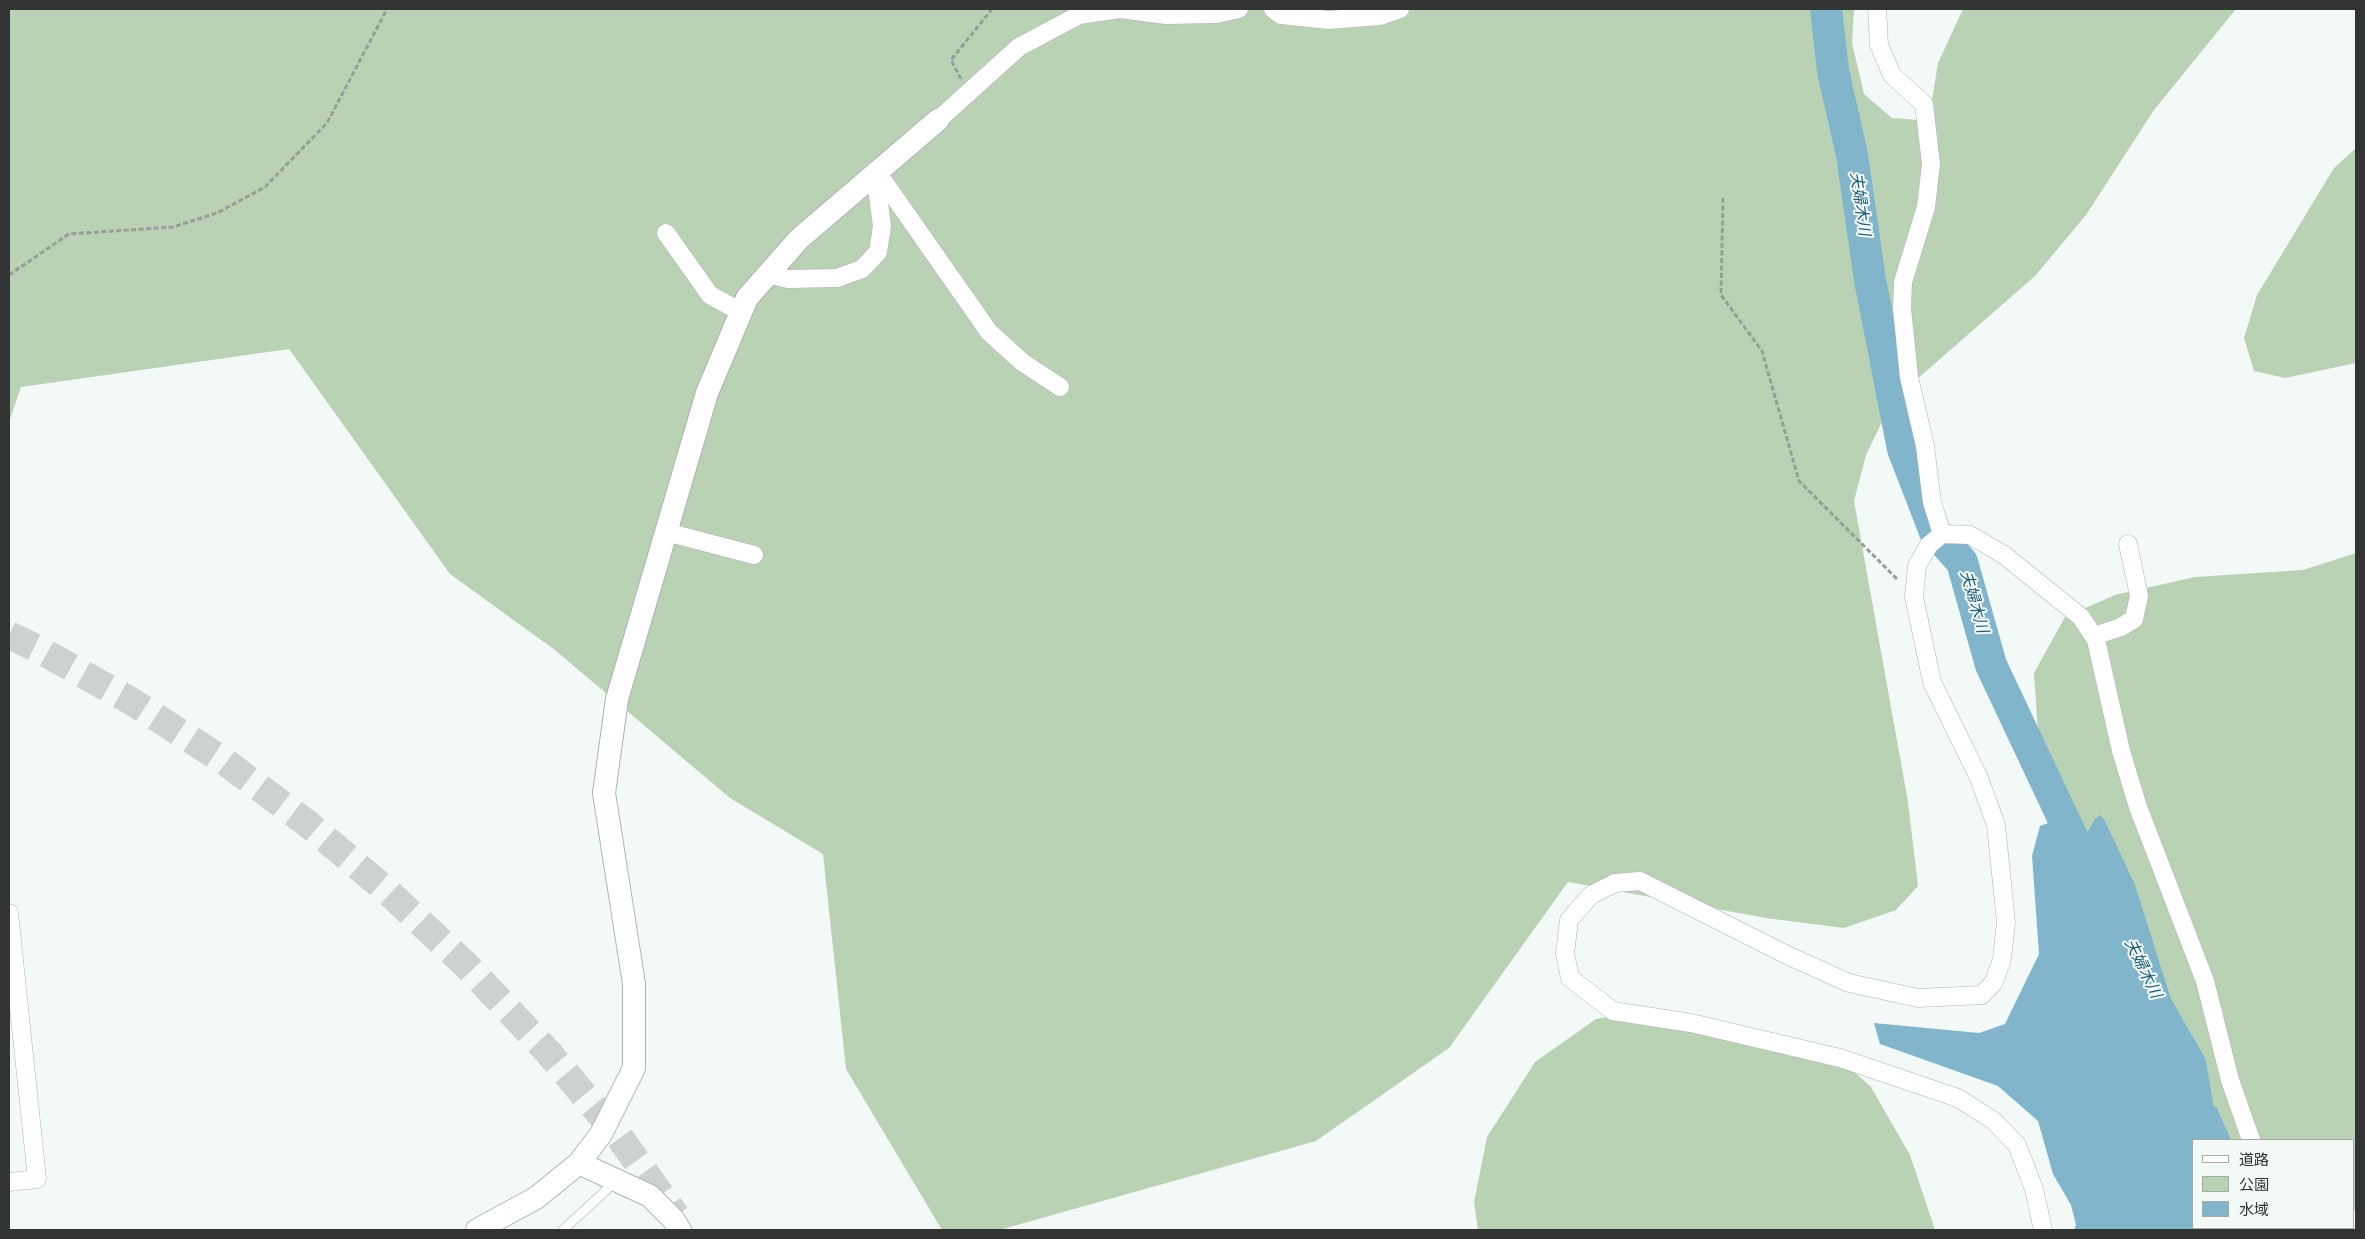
<!DOCTYPE html>
<meta charset="utf-8">
<style>
body{margin:0}
#map{position:relative;width:2365px;height:1239px;overflow:hidden;background:#f2f9f7;font-family:"Nunito Sans","Noto Sans JP",sans-serif}
canvas{display:block}
.frame{position:absolute;inset:0;border:10px solid #323434;pointer-events:none}
.legend{position:absolute;left:2192px;top:1139px;width:162px;height:90px;box-sizing:border-box;background:#f2f9f7;border:1px solid #a5aaa9;margin:0;padding:6px 9px;list-style:none;font-size:15px;color:#323434}
.legend li{display:flex;align-items:center;gap:10px;height:25px}
.legend b{width:25px;border:1px solid #a5aaa9}
</style>
<div id="map">
<canvas width="2365" height="1239"></canvas>
<div class="frame"></div>
<ul class="legend">
<li><b style="height:6px;background:#fff"></b>道路</li>
<li><b style="height:14px;background:#b9d2b3"></b>公園</li>
<li><b style="height:14px;background:#80b5cc"></b>水域</li>
</ul>
</div>
<script>
const g = document.querySelector('canvas').getContext('2d');
g.lineJoin = 'round';
function fillPath(path, color) {
  g.fillStyle = color;
  g.fill(path, 'evenodd');
}
function poly(rows) {
  const path = new Path2D();
  for (const r of rows) {
    path.moveTo(r[0], r[1]);
    for (let i = 2; i < r.length; i += 2) path.lineTo(r[i], r[i + 1]);
  }
  return path;
}
function stroke(path, color, width, dash) {
  g.strokeStyle = color;
  g.lineWidth = width;
  g.lineCap = dash ? 'butt' : 'round';
  g.setLineDash(dash || []);
  g.stroke(path);
}
function write(font, color, halo, rows, align = 'center') {
  g.font = font + ' "Nunito Sans","Noto Sans JP",sans-serif';
  g.lineWidth = 4;
  g.setLineDash([]);
  g.textBaseline = 'middle';
  g.strokeStyle = halo;
  g.fillStyle = color;
  for (const [text, x, y, turn = 0] of rows) {
    g.save();
    g.translate(x, y);
    g.rotate((+turn || 0) * Math.PI / 180);
    g.textAlign = isNaN(turn) ? turn : align;
    if (halo) g.strokeText(text, 0, 0);
    g.fillText(text, 0, 0);
    g.restore();
  }
}
const green = poly([
 [9,9,1854,9,1852,43,1864,94,1892,118,1918,120,1931,106,1938,63,1963,9,2236,9,2154,110,2086,215,2035,276,1892,401,1866,455,1854,501,1908,802,1918,886,1896,910,1844,928,1766,918,1568,882,1449,1048,1316,1141,999,1230,942,1230,846,1069,823,854,730,798,555,650,450,574,289,349,21,387,9,422],
 [2356,148,2356,363,2285,378,2254,371,2244,338,2257,295,2334,168],
 [2356,553,2356,1230,2311,1230,2306,1228,2354,1228,2354,1140,2194,1140,2057,834,2038,732,2034,673,2065,617,2115,595,2195,577,2303,570],
 [1651,1009,1843,1062,1871,1087,1910,1155,1935,1230,1478,1230,1474,1202,1487,1137,1535,1062,1596,1019]
]);
const water = poly([
 [2100,815,2105,821,2135,885,2171,999,2206,1060,2191,1098,2217,1108,2231,1140,2194,1140,2194,1228,2232,1228,2233,1230,2074,1230,2076,1225,2071,1205,2053,1174,2038,1121,1998,1086,1880,1044,1874,1023,1979,1033,2005,1024,2039,954,2032,856,2040,826,2051,822,2085,837,2095,819]
]);
const river = poly([
 [1826,9,1833,71,1852,155,1870,280,1903,449,1935,532,1962,562,1991,665,2073,839,2091,868],
 [2181,1049,2191,1068,2203,1140]
]);
const motorwayTunnel = poly([
 [9,635,40,650,131,701,224,761,308,824,386,890,467,966,548,1052,620,1138,676,1216]
]);
const path = poly([
 [961,79,951,60,992,9],
 [1723,198,1721,295,1762,351,1799,481,1898,580],
 [9,275,69,234,173,227,217,213,265,187,327,123,387,9]
]);
const service = poly([
 [563,1230,616,1181]
]);
const minor = poly([
 [1273,9,1281,15,1329,20,1380,16,1400,9],
 [1877,9,1879,45,1892,75,1924,104,1931,164,1926,207,1903,282,1902,308,1909,377,1925,446,1932,502,1942,534],
 [938,120,1019,47,1079,15,1120,9,1166,15,1216,14,1239,9],
 [877,172,989,332,1022,362,1060,387],
 [666,233,710,295,741,312],
 [768,274,788,279,837,278,862,269,878,252,882,226,875,173],
 [666,532,754,555],
 [2094,636,2121,627,2134,619,2139,596,2128,544],
 [9,913,37,1179,9,1182],
 [2354,1220,2356,1219],
 [2291,1228,2294,1230],
 [2043,1230,2034,1189,2017,1145,1994,1121,1958,1098,1840,1058,1691,1023,1613,1011,1570,978,1565,953,1569,920,1591,895,1615,883,1640,881,1789,956,1849,983,1918,998,1982,995,1994,982,2002,959,2006,922,1996,825,1979,778,1932,682,1914,597,1917,566,1929,545,1942,534,1970,535,2004,555,2081,617,2096,640,2121,751,2138,807,2205,981,2230,1080,2251,1140],
 [2339,1230,2343,1228]
]);
const tertiary = poly([
 [579,1163,650,1196,673,1219,680,1230],
 [477,1230,536,1198,579,1163,601,1134,634,1068,634,984,604,793,617,699,707,393,747,298,799,239,938,120]
]);
const waterNames = [
 ["夫婦木川",1859,204,82],
 ["夫婦木川",1973,602,74],
 ["夫婦木川",2142,969,64]
];
fillPath(green, '#b9d2b3');
fillPath(water, '#80b5cc');
stroke(river, '#80b5cc', 32);
stroke(motorwayTunnel, '#ccd2d0', 28, [28, 14]);
stroke(service, '#adb4b2', 10);
stroke(minor, '#adb4b2', 19);
stroke(tertiary, '#adb4b2', 24);
stroke(path, '#989d9c', 3, [5, 2.5]);
stroke(service, '#fff', 9);
stroke(minor, '#fff', 18);
stroke(tertiary, '#fff', 22);
write('italic 16px', '#1c5f78', '#f2f9f7', waterNames);
</script>
